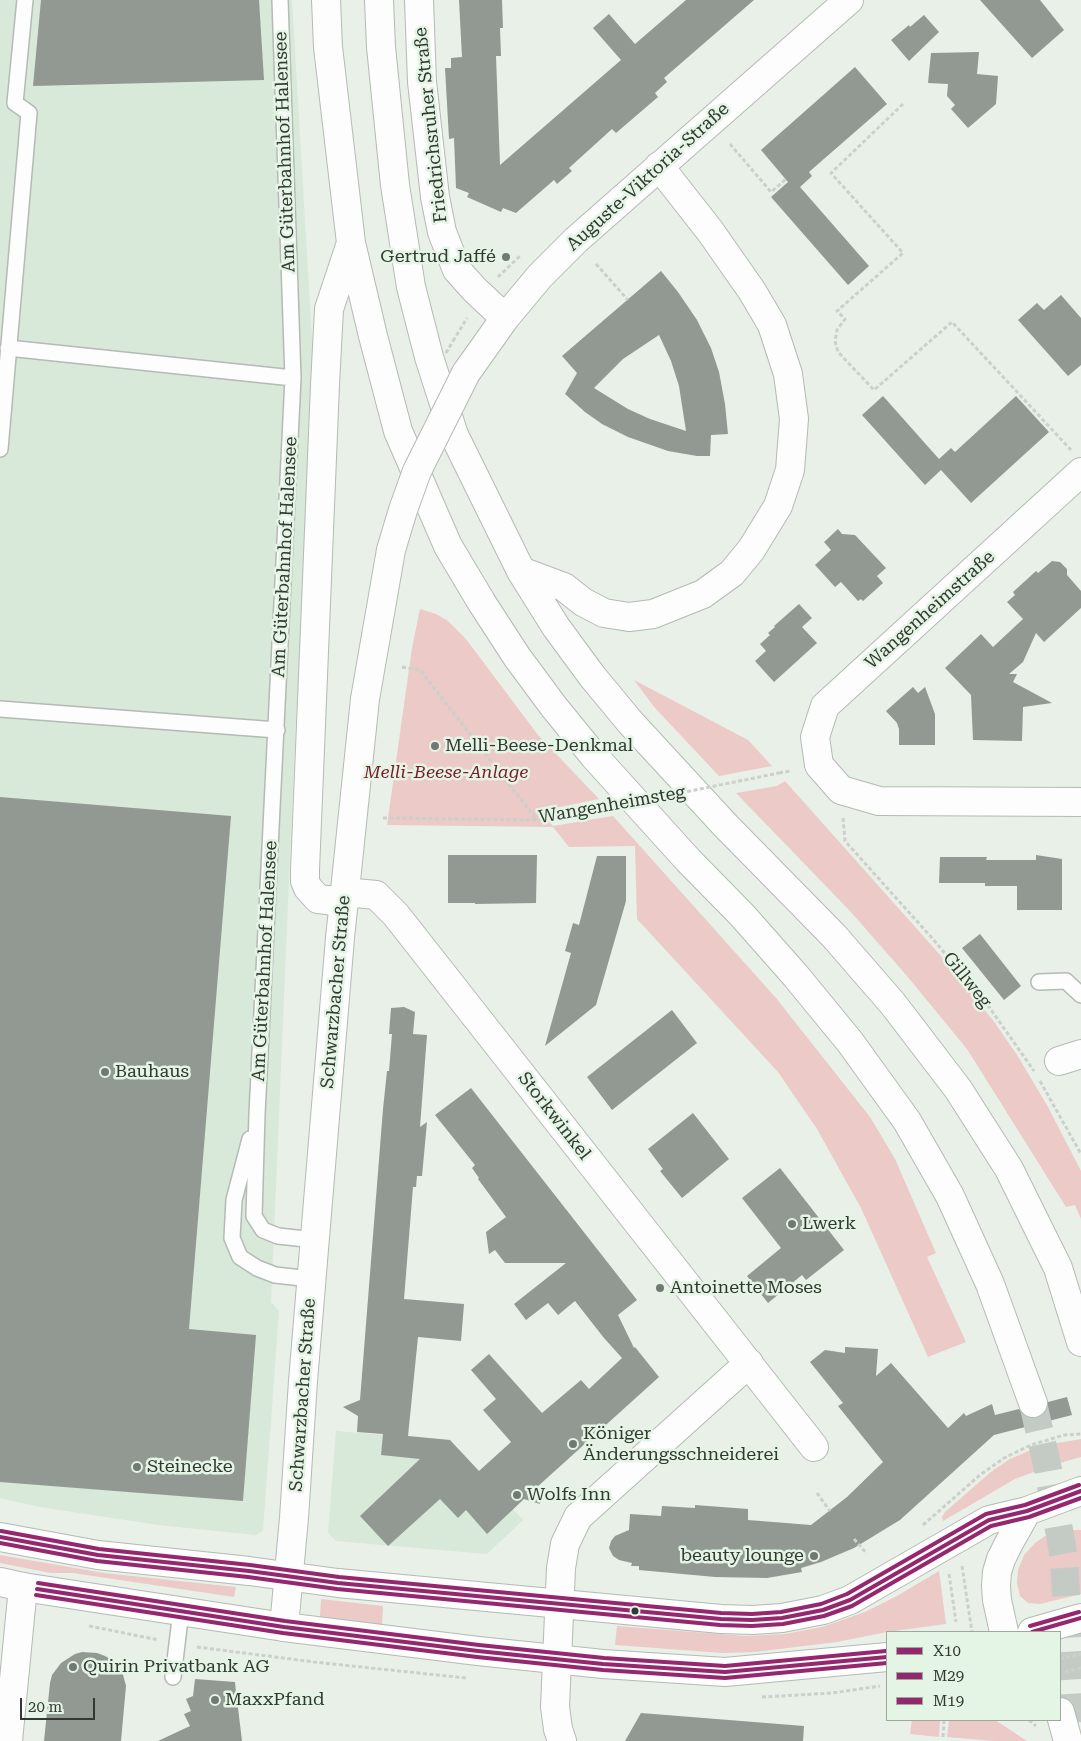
<!DOCTYPE html>
<meta charset="utf-8">
<style>
body{margin:0}
#map{position:relative;width:1081px;height:1741px;overflow:hidden;background:#e8f0e8;font-family:"Roboto Serif",serif}
canvas{display:block}
.legend{position:absolute;left:886px;top:1631px;width:175px;height:90px;box-sizing:border-box;background:#e4f4e5;border:1px solid #9da99d;margin:0;padding:6px 9px;list-style:none;font-size:15px;color:#323832}
.legend li{display:flex;align-items:center;gap:10px;height:25px}
.legend b{width:25px;border:1px solid #9da99d}
.scale{position:absolute;left:20px;top:1698px;width:75px;height:22px;box-sizing:border-box;border:2px solid #323832;border-top:0;padding-left:6px;font-size:15px;line-height:18px;white-space:nowrap;color:#323832;-webkit-text-stroke:4px #e4f4e5;paint-order:stroke}
</style>
<div id="map">
<canvas width="1081" height="1741"></canvas>
<ul class="legend">
<li><b style="height:6px;background:#95276e"></b>X10</li>
<li><b style="height:6px;background:#95276e"></b>M29</li>
<li><b style="height:6px;background:#95276e"></b>M19</li>
</ul>
<div class="scale">20 m</div>
</div>
<script>
const g = document.querySelector('canvas').getContext('2d');
g.lineJoin = 'round';
function fillPath(path, color) {
  g.fillStyle = color;
  g.fill(path, 'evenodd');
}
function poly(rows) {
  const path = new Path2D();
  for (const r of rows) {
    path.moveTo(r[0], r[1]);
    for (let i = 2; i < r.length; i += 2) path.lineTo(r[i], r[i + 1]);
  }
  return path;
}
function stroke(path, color, width, dash) {
  g.strokeStyle = color;
  g.lineWidth = width;
  g.lineCap = dash ? 'butt' : 'round';
  g.setLineDash(dash || []);
  g.stroke(path);
}
function write(font, color, halo, rows, align = 'center') {
  g.font = font + ' "Roboto Serif",serif';
  g.lineWidth = 5;
  g.setLineDash([]);
  g.textBaseline = 'middle';
  g.strokeStyle = halo;
  g.fillStyle = color;
  for (const [text, x, y, turn = 0] of rows) {
    g.save();
    g.translate(x, y);
    g.rotate((+turn || 0) * Math.PI / 180);
    g.textAlign = isNaN(turn) ? turn : align;
    if (halo) g.strokeText(text, 0, 0);
    g.fillText(text, 0, 0);
    g.restore();
  }
}
const built = poly([
 [0,0,292,0,314,373,294,762,271,1302,279,1311,263,1530,256,1535,158,1525,40,1507,0,1498],
 [336,1431,450,1440,523,1520,487,1554,336,1541,328,1533]
]);
const green = poly([
 [420,609,436,614,448,621,466,639,538,735,599,799,540,811,553,826,613,816,776,998,870,1117,895,1159,936,1253,927,1257,966,1342,928,1357,861,1208,817,1129,778,1072,637,919,635,846,569,847,553,827,387,825,412,648],
 [634,680,748,740,772,766,719,776,655,708],
 [785,781,941,956,995,1023,1019,1058,1048,1107,1081,1171,1081,1219,1075,1205,1066,1207,967,1049,907,976,850,911,736,793,777,786],
 [1081,1439,1081,1457,1053,1465,1015,1479,943,1521,942,1517,945,1512,992,1471,1010,1459,1040,1446],
 [1066,1530,1081,1530,1081,1594,1040,1604,1028,1603,1020,1596,1017,1583,1018,1570,1024,1555,1035,1543,1045,1536],
 [0,1555,104,1573,236,1587,234,1597,73,1573,51,1573,0,1563],
 [939,1571,946,1624,887,1632,837,1642,755,1652,723,1653,615,1645,617,1626,746,1636,785,1634,822,1627,865,1612,897,1596],
 [321,1599,383,1606,382,1625,320,1617],
 [912,1720,940,1720,939,1737,910,1734],
 [949,1720,995,1720,1027,1741,994,1741,947,1737]
]);
const building = poly([
 [41,0,259,0,264,80,33,86],
 [459,0,502,0,503,28,500,28,501,56,496,56,500,165,621,60,593,28,609,14,635,44,686,0,754,0,664,78,667,82,655,93,658,97,616,133,612,129,569,168,572,171,557,184,554,180,516,213,503,208,501,212,467,197,469,193,456,188,454,138,449,139,445,68,451,68,451,58,462,57],
 [980,0,1040,0,1064,30,1032,58],
 [924,15,939,32,909,61,891,40,909,25,910,27],
 [979,52,977,74,998,76,996,104,968,128,951,109,955,105,947,96,948,84,928,83,931,53],
 [855,67,887,104,809,172,812,176,800,187,869,266,848,285,771,197,788,182,761,150],
 [661,271,678,292,697,320,711,348,719,372,725,404,728,434,711,435,710,456,697,456,668,451,628,437,602,424,585,412,565,394,577,373,562,356],
 [659,335,671,361,679,386,686,431,650,419,628,409,594,388,623,359],
 [1061,295,1081,318,1081,365,1068,376,1018,320,1037,303,1044,310],
 [883,396,939,459,951,448,955,452,1016,396,1049,432,971,503,941,470,925,485,862,415],
 [838,529,842,534,855,535,886,568,877,576,883,583,863,601,861,599,858,601,841,582,835,587,815,565,831,550,824,542],
 [1052,561,1060,562,1067,569,1067,575,1081,591,1081,608,1044,642,1036,633,1023,662,1009,674,1017,674,1013,682,1052,703,1023,707,1022,741,973,740,971,695,945,668,981,634,993,647,1023,619,1007,602,1015,595,1013,592,1036,571,1038,573],
 [799,604,812,618,802,627,817,643,774,682,755,661,766,651,760,644,770,635,768,633,775,627,774,626],
 [913,687,918,693,925,687,935,714,935,745,899,745,899,729,897,723,886,711],
 [0,797,231,816,189,1329,256,1335,243,1501,0,1482],
 [448,855,537,855,536,903,475,904,475,903,448,903],
 [1036,855,1062,859,1062,910,1017,910,1017,886,985,886,985,883,939,883,940,857,987,857,986,860,1036,860],
 [597,856,626,856,626,901,596,1005,545,1046,571,953,565,951,573,923,579,925],
 [980,934,1021,986,1004,1000,962,948],
 [404,1007,415,1012,413,1034,427,1035,420,1127,427,1122,422,1176,417,1176,416,1187,413,1187,404,1299,464,1304,461,1341,418,1337,408,1436,450,1440,479,1471,511,1442,483,1410,496,1399,471,1370,489,1354,542,1413,581,1380,589,1389,622,1358,604,1338,575,1301,558,1315,548,1303,526,1320,514,1304,566,1263,505,1263,495,1250,489,1254,486,1232,506,1217,478,1179,479,1178,472,1168,475,1165,435,1115,471,1088,637,1300,618,1315,634,1348,635,1347,659,1377,536,1488,540,1504,524,1499,487,1534,466,1510,458,1518,440,1499,388,1546,360,1516,420,1459,381,1455,383,1434,357,1432,358,1416,343,1407,360,1400,383,1109,387,1071,389,1071,392,1034,389,1034,391,1008],
 [672,1010,697,1043,612,1110,587,1077],
 [693,1113,729,1159,682,1198,660,1171,663,1169,648,1149],
 [780,1168,844,1250,806,1280,802,1275,768,1303,747,1276,781,1248,742,1198],
 [845,1347,878,1349,876,1376,891,1363,948,1428,964,1413,966,1416,992,1404,995,1415,1019,1409,1023,1415,1030,1418,1038,1418,1045,1413,1048,1406,1048,1402,1067,1397,1072,1415,994,1435,900,1520,854,1548,821,1562,801,1568,802,1572,767,1578,715,1577,639,1570,639,1566,631,1566,632,1563,619,1560,613,1556,609,1548,611,1541,615,1536,629,1530,630,1514,661,1516,662,1506,695,1508,695,1505,748,1509,748,1520,811,1525,847,1497,883,1462,838,1406,843,1403,810,1362,825,1350,845,1353],
 [82,1652,97,1653,105,1656,112,1660,122,1671,126,1686,121,1741,44,1741,50,1683,52,1675,61,1663,75,1654],
 [195,1679,235,1682,236,1693,244,1700,238,1708,242,1741,158,1741,190,1726,184,1714,191,1711,186,1699,193,1696],
 [641,1713,804,1726,803,1741,625,1741]
]);
const highwayTunnel = poly([
 [1033,1403,1048,1469,1064,1558,1073,1714,1071,1741]
]);
const path = poly([
 [903,104,831,173,903,253,837,311,845,319,837,330,835,341,838,352,874,390,952,322,1071,450],
 [730,144,771,192,786,179],
 [596,264,628,300],
 [498,277,521,255],
 [453,341,467,318],
 [402,667,420,670,537,820],
 [779,773,791,771],
 [383,818,547,820],
 [843,818,845,841,932,938,987,1004,1034,1071],
 [1040,1081,1081,1154],
 [817,1493,830,1511],
 [923,1525,980,1475,1004,1458,1031,1445,1064,1435,1081,1434],
 [854,1539,867,1554],
 [962,1566,972,1632],
 [949,1574,956,1622],
 [89,1626,159,1640],
 [197,1647,314,1662,466,1678],
 [1060,1659,1081,1654],
 [1065,1672,1081,1668],
 [762,1697,832,1693,880,1686],
 [1029,1720,1036,1726],
 [943,1737,944,1720]
]);
const lane = poly([
 [280,0,293,378,257,1114,254,1216,263,1230,278,1236,315,1240],
 [8,348,293,378],
 [0,449,29,113,15,103,25,0],
 [0,709,277,730],
 [1039,982,1066,981,1081,995],
 [250,1139,234,1200,232,1238,240,1257,257,1268,275,1275,311,1279],
 [173,1677,181,1611]
]);
const street = poly([
 [419,0,422,82,435,197,442,232,457,270,475,290,505,318],
 [466,373,505,318,540,276,576,240,849,0],
 [1081,472,825,706,815,737,819,765,841,790,879,801,1081,802],
 [345,892,376,895,396,915,814,1447],
 [1059,1061,1081,1054],
 [284,1627,294,1518,303,1381,340,938,365,699,376,636],
 [8,1741,23,1587],
 [562,1741,558,1729,555,1707,561,1568,565,1544,578,1517,749,1363]
]);
const secondary = poly([
 [0,1537,98,1555,249,1571,338,1583,721,1619,752,1620,782,1618,823,1610,850,1600,989,1520,1027,1511,1081,1491],
 [0,1582,23,1587,284,1627,478,1651,603,1664,725,1672,887,1657],
 [1004,1632,997,1600,996,1586,997,1572,1001,1559,1009,1543,1027,1511],
 [1032,1632,1081,1618],
 [1060,1712,1068,1741]
]);
const highway = poly([
 [326,0,328,47,351,243,373,336,398,431,448,546,482,603,517,657,554,707,594,756,688,860,742,915,795,975,850,1042,907,1121,950,1196,990,1284,1033,1403],
 [379,0,381,47,395,185,411,287,429,357,454,435,521,571,556,627,592,676,630,722,725,825,834,936,893,1004,958,1089,1009,1169,1058,1268,1081,1342],
 [521,571,564,587,583,602,604,613,629,617,653,614,703,594,732,573,751,550,778,506,790,470,794,419,788,374,772,325,752,291,710,231,659,166],
 [344,902,318,899,308,888,305,881,305,870,325,385,329,309,351,243]
]);
const pathBridge = poly([
 [446,353,453,341],
 [547,820,779,773]
]);
const streetBridge = poly([
 [376,636,391,550,403,510,417,471,466,373]
]);
const bus1 = poly([
 [0,1537,98,1555,249,1571,338,1583,721,1619,752,1620,782,1618,823,1610,850,1600,989,1520,1027,1511,1081,1491],
 [37,1589,284,1627,478,1651,603,1664,725,1672,887,1657],
 [1032,1632,1081,1618]
]);
const bus2 = poly([
 [0,1543,97,1561,248,1577,337,1589,720,1625,752,1626,783,1624,824,1616,852,1606,991,1526,1029,1517,1081,1498],
 [36,1595,283,1633,477,1657,603,1670,725,1678,887,1663]
]);
const bus3 = poly([
 [1,1531,99,1549,250,1565,339,1577,721,1613,752,1614,781,1612,821,1604,847,1594,986,1514,1025,1505,1079,1485],
 [38,1583,285,1621,479,1645,604,1658,725,1666,886,1651],
 [1030,1626,1079,1612]
]);
const markers = [
 [506,257,5,"#727872"],
 [435,746,5,"#727872"],
 [105,1072,5,"#727872"],
 [792,1224,5,"#727872"],
 [660,1288,5,"#727872"],
 [573,1444,5,"#727872"],
 [137,1467,5,"#727872"],
 [517,1495,5,"#727872"],
 [814,1556,5,"#727872"],
 [635,1611,4.5,"#323832"],
 [73,1667,5,"#727872"],
 [215,1700,5,"#727872"]
];
const streetNames = [
 ["Friedrichsruher Straße",431,125,-96],
 ["Am Güterbahnhof Halensee",285,152,-92],
 ["Auguste-Viktoria-Straße",648,177,-42],
 ["Am Güterbahnhof Halensee",285,557,-87],
 ["Wangenheimstraße",930,610,-42],
 ["Wangenheimsteg",612,805,-10],
 ["Am Güterbahnhof Halensee",265,961,-87],
 ["Gillweg",967,980,51],
 ["Schwarzbacher Straße",336,992,-85],
 ["Storkwinkel",554,1116,52],
 ["Schwarzbacher Straße",303,1395,-86]
];
const poiNames = [
 ["Gertrud Jaffé",496,257,"right"],
 ["Melli-Beese-Denkmal",445,746],
 ["Bauhaus",115,1072],
 ["Lwerk",802,1224],
 ["Antoinette Moses",670,1288],
 ["Königer",583,1434],
 ["Änderungsschneiderei",583,1455],
 ["Steinecke",147,1467],
 ["Wolfs Inn",527,1495],
 ["beauty lounge",804,1556,"right"],
 ["Quirin Privatbank AG",83,1667],
 ["MaxxPfand",225,1700]
];
const parkNames = [
 ["Melli-Beese-Anlage",446,773]
];
fillPath(built, '#d8e8d9');
fillPath(green, '#ebcac8');
fillPath(building, '#929892');
stroke(highwayTunnel, '#c4cbc4', 28, [28, 14]);
stroke(lane, '#b4bab4', 18);
stroke(street, '#b4bab4', 30);
stroke(secondary, '#b4bab4', 30);
stroke(highway, '#b4bab4', 30);
stroke(path, '#cdcfcd', 3, [4, 2.5]);
stroke(lane, '#fcfdfc', 15);
stroke(street, '#fcfdfc', 28);
stroke(secondary, '#fcfdfc', 28);
stroke(highway, '#fcfdfc', 28);
stroke(streetBridge, '#b4bab4', 30, []);
stroke(pathBridge, '#cdcfcd', 3, [4, 2.5]);
stroke(streetBridge, '#fcfdfc', 28);
stroke(bus1, '#95276e', 4);
stroke(bus2, '#95276e', 4);
stroke(bus3, '#95276e', 4);
for (const [x, y, r, color] of markers) {
  const dot = new Path2D();
  dot.arc(x, y, r, 0, 2 * Math.PI);
  g.fillStyle = color;
  g.fill(dot);
  stroke(dot, '#e4f4e5', 2);
}
write('18px', '#323832', '#e4f4e5', streetNames);
write('18px', '#323832', '#e4f4e5', poiNames, 'left');
write('italic 18px', '#7b1a2b', '#e4f4e5', parkNames);
</script>
